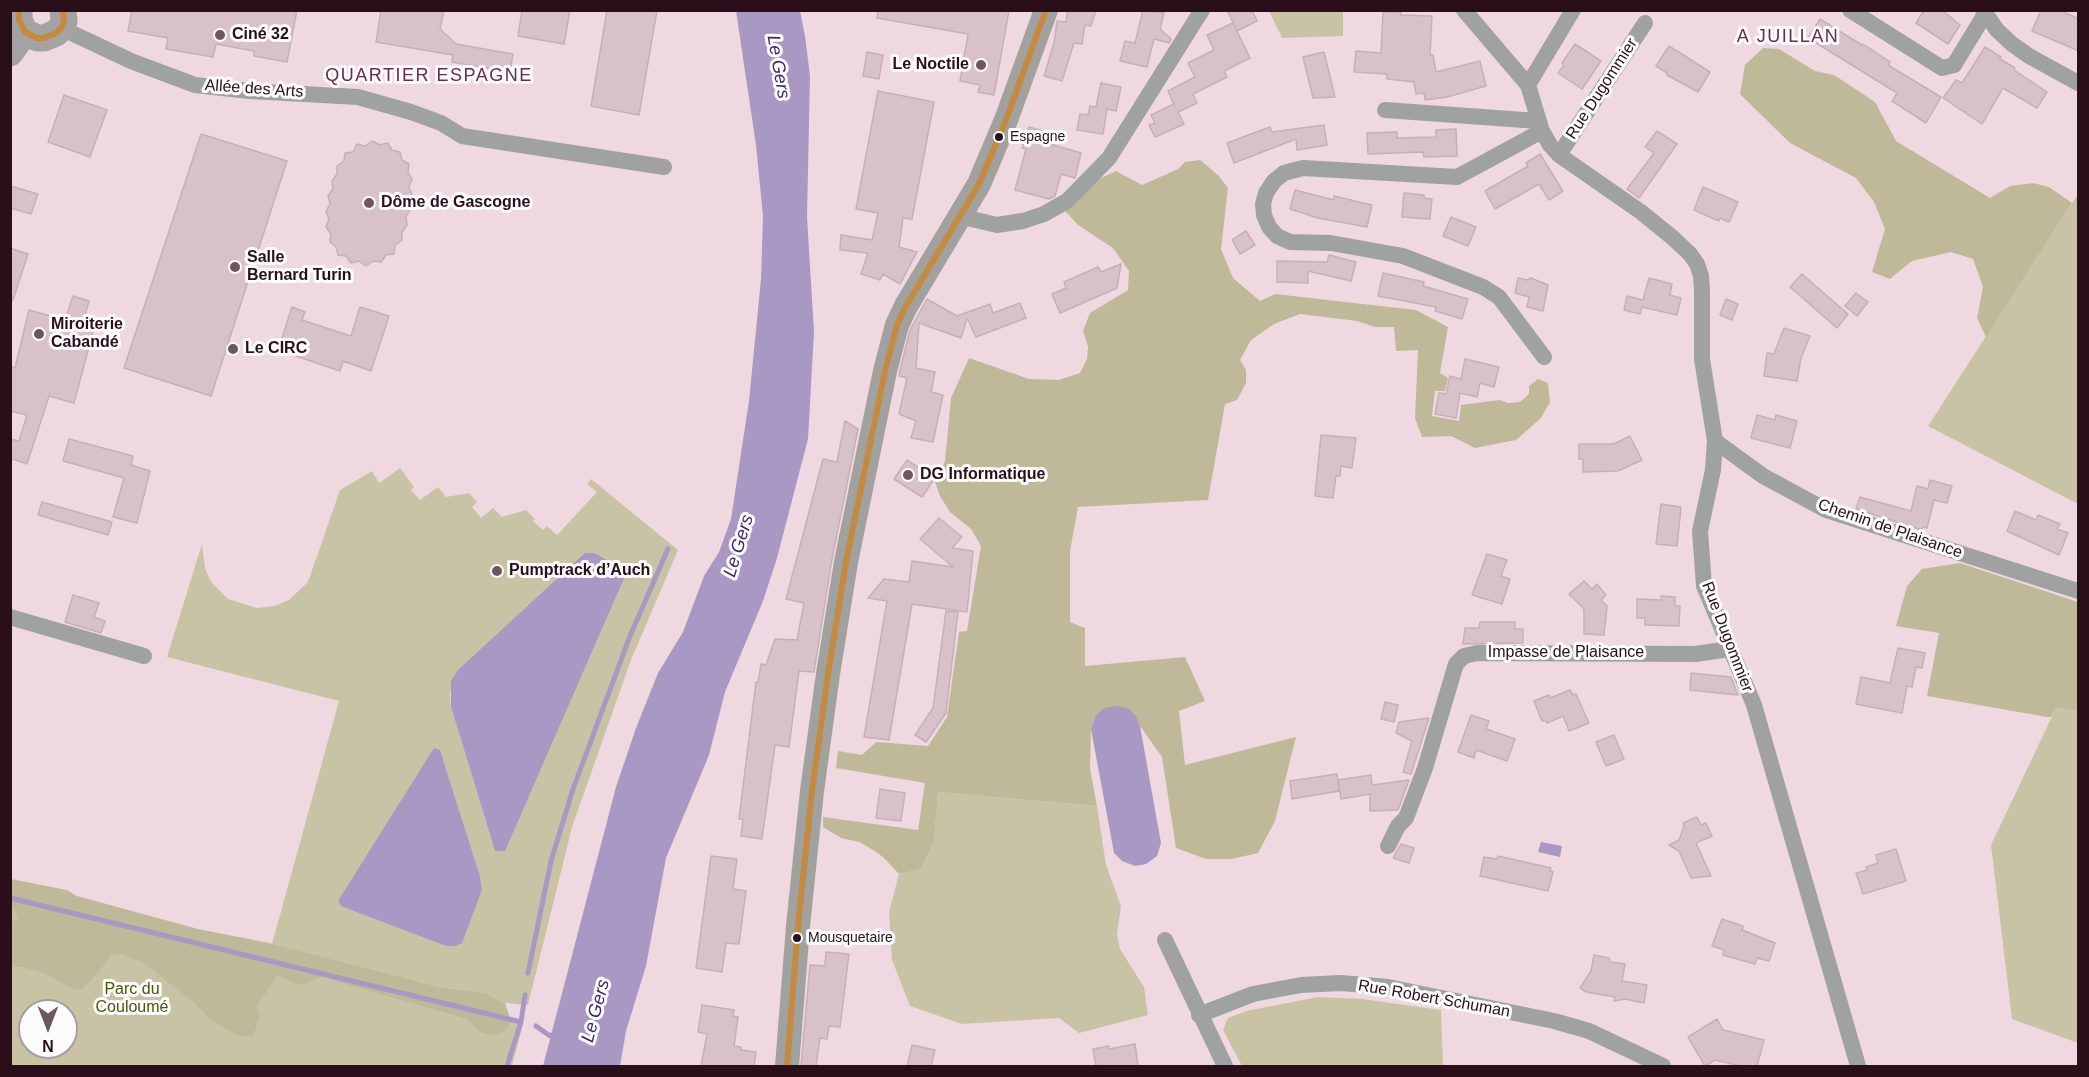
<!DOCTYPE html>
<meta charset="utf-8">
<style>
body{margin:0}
#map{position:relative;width:2089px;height:1077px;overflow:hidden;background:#f0d8e0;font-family:Arial,sans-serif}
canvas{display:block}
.frame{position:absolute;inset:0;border:12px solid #2a0f1b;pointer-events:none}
.north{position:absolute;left:18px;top:999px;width:60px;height:60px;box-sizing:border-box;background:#fcfcfc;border:2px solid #a89da2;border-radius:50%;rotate:180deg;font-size:16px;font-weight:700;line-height:24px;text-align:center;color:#2a0f1b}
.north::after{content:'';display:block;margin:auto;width:21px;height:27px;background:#6f5560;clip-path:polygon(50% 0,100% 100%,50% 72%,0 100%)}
</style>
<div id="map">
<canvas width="2089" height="1077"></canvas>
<div class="frame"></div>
<div class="north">N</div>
</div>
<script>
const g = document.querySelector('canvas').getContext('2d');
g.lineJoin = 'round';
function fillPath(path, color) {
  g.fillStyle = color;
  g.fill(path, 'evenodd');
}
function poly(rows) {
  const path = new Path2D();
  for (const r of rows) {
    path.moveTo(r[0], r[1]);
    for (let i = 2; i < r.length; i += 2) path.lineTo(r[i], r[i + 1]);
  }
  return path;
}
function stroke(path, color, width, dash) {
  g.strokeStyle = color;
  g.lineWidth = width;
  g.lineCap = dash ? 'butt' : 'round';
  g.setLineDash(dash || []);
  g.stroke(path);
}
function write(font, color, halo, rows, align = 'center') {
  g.font = font + ' Arial,sans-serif';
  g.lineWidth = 6;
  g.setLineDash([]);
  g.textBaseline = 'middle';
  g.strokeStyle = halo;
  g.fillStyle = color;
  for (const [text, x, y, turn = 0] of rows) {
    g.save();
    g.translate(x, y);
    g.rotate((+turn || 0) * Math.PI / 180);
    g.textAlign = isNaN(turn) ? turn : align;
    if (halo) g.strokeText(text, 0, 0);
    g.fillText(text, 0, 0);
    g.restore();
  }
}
const green = poly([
 [1269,11,1343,11,1343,36,1282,38],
 [2078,194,2078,504,1928,426],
 [400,468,414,487,411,490,420,500,438,487,446,497,469,493,477,502,472,507,481,518,493,508,502,517,526,510,535,519,533,521,543,530,547,526,557,535,597,492,587,484,591,479,678,550,631,660,572,827,528,1005,505,1003,483,993,440,987,272,944,339,701,167,657,202,544,205,568,211,582,228,599,257,608,275,606,289,600,308,582,340,490,372,471,379,483],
 [450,691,495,851,451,707],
 [440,750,480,876,482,889],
 [2057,706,2078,711,2078,1043,2012,1019,1991,845],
 [938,792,1097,806,1106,865,1121,906,1117,934,1120,949,1144,987,1148,1015,1079,1033,1059,1018,962,1024,910,1006,892,960,889,912,899,874,921,869,934,842],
 [11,901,523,1024,512,1066,11,1066],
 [30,1011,66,1011,66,1047,30,1047],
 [1318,997,1362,999,1441,1010,1443,1066,1242,1066,1223,1030,1228,1018,1246,1011]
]);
const forest = poly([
 [1763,48,1779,49,1815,71,1834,75,1875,102,1896,141,1990,198,2010,186,2033,183,2049,187,2072,203,1986,337,1977,318,1983,287,1973,259,1951,252,1912,261,1890,279,1872,272,1885,229,1874,202,1856,178,1790,143,1740,94,1745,65],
 [1200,160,1218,175,1228,188,1221,249,1233,278,1260,301,1275,294,1416,310,1448,327,1440,373,1448,378,1445,391,1435,391,1432,416,1459,421,1461,405,1500,400,1508,403,1520,402,1529,394,1529,386,1538,379,1548,383,1550,402,1541,418,1516,440,1475,448,1451,436,1422,437,1415,418,1418,350,1396,351,1394,327,1375,327,1357,321,1300,314,1274,324,1251,340,1240,360,1246,370,1246,383,1237,400,1225,404,1208,500,1078,507,1070,551,1070,622,1085,628,1085,666,1185,657,1205,701,1179,711,1185,765,1296,737,1275,821,1258,853,1232,859,1206,859,1176,848,1162,757,1140,726,1136,716,1104,708,1097,714,1091,729,1090,769,1097,806,938,792,934,842,921,869,899,874,883,857,870,848,859,842,841,838,823,827,823,817,918,830,925,783,836,768,838,751,862,755,876,742,928,746,947,717,959,632,967,631,981,546,971,529,950,512,940,496,935,482,945,461,951,398,969,358,1029,379,1059,380,1080,373,1087,359,1088,347,1083,331,1090,313,1128,290,1129,271,1113,248,1078,225,1065,211,1099,179,1116,171,1142,185,1178,169,1185,162],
 [1960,563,2078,602,2078,711,2057,707,2051,717,2047,717,1927,696,1939,633,1896,626,1907,586,1922,569],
 [11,879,67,890,77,896,198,929,269,943,440,987,484,993,505,1003,511,1021,507,1030,493,1036,480,1032,467,1019,321,977,301,985,277,976,257,1006,260,1014,253,1037,237,1035,212,1021,191,1000,144,963,121,954,111,955,98,973,81,990,69,987,44,973,22,967,11,967,11,922,18,919,14,909,11,908]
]);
const water = poly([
 [736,11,800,11,805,36,810,76,807,217,814,332,808,439,777,558,763,601,725,692,709,755,666,858,646,966,626,1031,620,1066,543,1066,616,787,636,728,658,673,683,632,704,576,719,552,731,519,749,401,761,279,763,216,756,145],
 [585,553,594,553,622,568,625,576,505,851,495,851,451,707,451,681,458,670],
 [1118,706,1129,709,1136,716,1140,726,1161,843,1157,856,1146,864,1135,866,1122,861,1114,853,1091,729,1096,715,1104,708],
 [434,748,440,750,480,876,482,890,462,943,456,946,446,946,341,906,338,901],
 [1541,842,1562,846,1560,857,1538,852]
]);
const stream = poly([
 [10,898,521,1022],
 [528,973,551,861,573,789,630,636,668,549],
 [536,1026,550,1036,554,1034],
 [507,1066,521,1022,525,995]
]);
const building = poly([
 [132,10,297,10,287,62,254,56,254,51,216,44,213,57,166,49,168,38,128,31,132,10],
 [381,10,444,10,440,29,456,44,513,54,510,72,452,62,453,55,376,42,381,10],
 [522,10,570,10,564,44,518,36,522,10],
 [607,10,657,10,639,115,591,106,607,10],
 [878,10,1009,10,994,95,978,92,980,85,960,81,968,34,877,18,878,10],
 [1068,10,1096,10,1091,26,1085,25,1082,44,1074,43,1062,81,1044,76,1054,43,1057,21,1066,22,1068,10],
 [1143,10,1164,13,1160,29,1171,39,1169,43,1154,39,1147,67,1120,61,1125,41,1135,43,1143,10],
 [1227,10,1252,10,1257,21,1237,31,1227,10],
 [1924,10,1942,10,1960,25,1948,44,1916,23,1924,10],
 [2041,10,2059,10,2079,19,2079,51,2032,31,2041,10],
 [1383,12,1401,12,1400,15,1432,16,1430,55,1433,55,1436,72,1480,61,1486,86,1447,97,1425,100,1424,93,1416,94,1414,82,1387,79,1387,74,1354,72,1356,51,1381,53,1383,12],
 [1820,19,1862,45,1863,44,1890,62,1888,65,1941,97,1926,123,1892,101,1897,93,1808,38,1820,19],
 [1233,23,1250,58,1224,71,1227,77,1193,94,1197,103,1178,112,1184,124,1155,137,1149,125,1155,123,1151,115,1174,104,1175,107,1168,91,1195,77,1188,63,1214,50,1207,35,1233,23],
 [1575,44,1601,61,1582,89,1558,73,1564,65,1562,63,1575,44],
 [1669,46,1710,72,1698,92,1667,75,1667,73,1656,66,1669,46],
 [1985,47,2001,57,2000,59,2015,68,2014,70,2047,92,2037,108,2003,88,1982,124,1943,98,1956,80,1962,83,1985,47],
 [867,52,883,55,879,79,863,76,867,52],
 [1324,52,1335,97,1313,98,1303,57,1324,52],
 [1101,83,1121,87,1116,111,1107,109,1103,134,1077,130,1080,114,1088,115,1090,106,1096,107,1101,83],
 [878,91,934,102,912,219,903,218,899,247,917,252,900,284,883,274,880,280,861,274,868,253,840,250,841,235,872,240,878,213,856,209,878,91],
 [64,95,107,110,90,157,48,142,64,95],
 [1324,125,1327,145,1297,150,1296,139,1234,163,1227,143,1270,127,1272,132,1324,125],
 [1029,127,1043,131,1040,141,1081,153,1075,178,1061,174,1055,196,1049,199,1015,190,1026,149,1022,148,1029,127],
 [1456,129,1457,156,1424,157,1423,152,1368,154,1367,133,1397,132,1397,138,1436,137,1436,130,1456,129],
 [1657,131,1677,144,1639,198,1627,189,1654,153,1645,147,1657,131],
 [201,134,287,161,211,396,124,368,201,134],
 [372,141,380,145,388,143,392,150,400,152,402,160,409,164,408,172,412,179,409,187,412,195,408,202,410,210,406,217,407,225,402,232,402,240,395,245,394,254,386,255,381,262,373,261,366,266,359,261,351,263,346,256,338,255,336,247,330,242,331,234,326,227,329,219,326,211,330,204,328,196,333,189,332,181,337,174,337,166,344,161,345,153,353,152,357,144,365,146,372,141],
 [1540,154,1563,191,1549,200,1539,184,1495,209,1485,191,1528,166,1526,163,1540,154],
 [10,186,38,194,31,214,10,208,10,186],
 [1703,187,1738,202,1729,222,1720,218,1719,221,1694,210,1703,187],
 [1295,190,1334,200,1334,196,1372,205,1367,227,1318,218,1290,209,1295,190],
 [1404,193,1424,195,1424,198,1432,199,1430,219,1402,217,1404,193],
 [1451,217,1476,227,1468,246,1443,236,1451,217],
 [1246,231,1255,245,1240,254,1232,240,1246,231],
 [10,248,28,254,13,300,10,299,10,248],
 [1329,255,1356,262,1351,281,1308,271,1308,283,1277,282,1277,261,1327,262,1329,255],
 [1121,264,1117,288,1060,313,1052,294,1066,288,1064,282,1098,267,1101,272,1121,264],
 [1383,273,1424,282,1423,286,1468,299,1462,319,1435,311,1436,307,1378,296,1383,273],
 [1802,274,1848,314,1837,328,1790,287,1802,274],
 [1518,278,1527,280,1531,278,1548,285,1543,311,1527,307,1529,297,1515,293,1518,278],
 [1649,278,1672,284,1670,295,1681,298,1677,315,1642,307,1640,314,1624,310,1627,296,1643,300,1649,278],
 [1856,293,1868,302,1857,316,1845,306,1856,293],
 [73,296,89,301,82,325,94,328,74,403,49,396,27,464,10,458,10,439,19,441,27,415,10,411,10,366,15,368,29,310,65,320,73,296],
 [927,299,957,316,990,304,993,313,1020,303,1026,318,976,337,967,318,961,338,919,323,916,368,935,372,931,392,943,395,933,442,911,438,916,421,899,414,907,378,899,376,900,370,910,330,927,299],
 [1726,299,1738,304,1732,320,1720,315,1726,299],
 [292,307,305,312,302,320,351,336,360,307,389,316,371,371,343,361,340,371,278,350,292,307],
 [1784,328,1810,336,1801,358,1797,381,1764,376,1767,353,1774,354,1784,328],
 [1465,359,1499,367,1494,387,1480,383,1477,397,1460,393,1456,418,1435,414,1439,393,1446,394,1450,376,1461,379,1465,359],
 [1757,415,1775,420,1776,415,1797,421,1790,448,1751,438,1757,415],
 [845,421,858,429,832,559,814,672,799,671,789,747,775,745,762,839,741,836,743,819,739,819,756,682,758,682,761,664,766,665,775,639,797,640,804,603,786,599,823,459,837,462,845,421],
 [1321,435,1356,438,1352,468,1341,466,1340,476,1336,476,1333,498,1315,496,1321,435],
 [1630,436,1642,460,1618,471,1583,472,1583,459,1579,459,1579,444,1614,444,1630,436],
 [69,439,133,456,131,465,150,471,137,523,113,517,124,478,63,461,69,439],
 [907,460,935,478,922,497,894,479,907,460],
 [1930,480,1952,486,1947,503,1934,500,1927,528,1923,527,1922,530,1856,509,1860,497,1911,511,1917,486,1928,489,1930,480],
 [42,502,112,522,108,535,38,515,42,502],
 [1661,504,1681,507,1677,546,1656,544,1661,504],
 [2015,511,2036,520,2038,515,2060,524,2057,529,2068,533,2059,555,2007,531,2015,511],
 [939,518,962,537,952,548,973,551,967,612,912,604,889,740,864,737,887,601,868,598,884,579,909,582,912,561,953,567,920,539,939,518],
 [1487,554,1507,560,1501,576,1510,579,1502,604,1472,595,1487,554],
 [1584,581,1592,589,1597,584,1606,595,1601,600,1607,606,1604,635,1584,634,1584,609,1569,594,1584,581],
 [73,595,99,603,94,617,105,621,101,633,65,622,73,595],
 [1661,596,1675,597,1675,606,1680,606,1679,626,1645,625,1645,618,1637,618,1637,599,1661,600,1661,596],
 [946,611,958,612,946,713,926,742,915,735,933,708,946,611],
 [1480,622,1515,622,1515,629,1523,629,1523,643,1463,644,1465,628,1479,628,1480,622],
 [1898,648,1925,653,1922,668,1916,667,1912,687,1907,686,1902,713,1856,704,1861,677,1890,683,1898,648],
 [1691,673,1731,677,1738,695,1690,690,1691,673],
 [1570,690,1573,695,1576,694,1589,723,1569,731,1563,716,1547,723,1545,720,1542,721,1534,701,1549,695,1550,698,1570,690],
 [1385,702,1398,705,1394,722,1381,719,1385,702],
 [1471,715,1489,721,1486,729,1515,739,1507,761,1476,750,1474,758,1458,752,1471,715],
 [1429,718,1411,774,1403,772,1412,741,1396,733,1399,722,1429,718],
 [1614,735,1624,759,1606,766,1596,742,1614,735],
 [1337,774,1339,791,1292,799,1290,781,1337,774],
 [1371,775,1372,785,1409,780,1398,810,1370,811,1370,794,1341,799,1338,780,1371,775],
 [880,789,905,793,901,821,876,818,880,789],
 [1697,817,1701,825,1706,823,1712,836,1696,843,1711,876,1691,878,1679,851,1669,845,1679,840,1684,826,1683,823,1697,817],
 [1401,844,1414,848,1409,863,1393,858,1401,844],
 [1896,849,1906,881,1863,894,1856,873,1867,870,1866,867,1878,863,1876,855,1896,849],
 [711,856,737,859,733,889,746,891,739,944,726,943,722,972,696,968,711,856],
 [1498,856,1551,868,1550,871,1553,872,1548,891,1480,876,1484,857,1497,859,1498,856],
 [1722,919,1743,926,1742,930,1775,943,1769,961,1757,958,1755,964,1723,955,1724,950,1712,946,1722,919],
 [826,952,849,954,840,1027,829,1026,827,1039,820,1038,816,1066,801,1066,810,965,825,966,826,952],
 [1594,955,1609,958,1611,962,1625,964,1622,981,1647,985,1644,1003,1625,999,1614,1001,1615,997,1586,992,1580,988,1591,971,1594,955],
 [702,1005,734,1010,733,1016,738,1017,734,1046,741,1047,741,1050,756,1052,754,1066,701,1066,707,1034,698,1032,702,1005],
 [1717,1019,1723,1030,1764,1040,1757,1066,1741,1066,1715,1060,1705,1066,1688,1037,1717,1019],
 [1135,1044,1138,1066,1096,1066,1093,1049,1109,1046,1109,1049,1135,1044],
 [912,1045,935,1050,931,1066,907,1066,912,1045]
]);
const street = poly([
 [1464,10,1528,85,1542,131,1550,145,1559,155,1641,212,1673,238,1690,254,1697,264,1701,276,1702,290,1702,359,1715,441,1713,470,1700,531,1704,586,1754,705,1858,1066],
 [1850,10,1942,68,1954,65,1985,14],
 [1983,10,1997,30,2012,44,2029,56,2078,83],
 [61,28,131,61,195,85,249,91,358,97,411,112,441,123,462,136,664,167],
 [1528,85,1573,10],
 [1385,110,1538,121],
 [1542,131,1457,177,1303,168,1284,173,1274,181,1266,193,1263,204,1264,215,1269,227,1277,236,1290,242,1331,243,1403,256,1483,287,1499,297,1544,357],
 [1559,155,1645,23],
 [959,216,997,225,1023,221,1044,214,1067,201,1109,158,1202,10],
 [1715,441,1763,476,1826,510,2078,591],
 [10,617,144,656],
 [1388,846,1398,826,1406,818,1425,768,1456,664,1464,656,1477,653,1695,654,1730,649],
 [1165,940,1225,1066],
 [1199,1015,1253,994,1301,985,1341,983,1388,987,1554,1021,1589,1031,1663,1066]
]);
const secondary = poly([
 [787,1066,798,926,812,791,828,674,846,562,885,371,897,325,906,306,979,184,1006,120,1046,10]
]);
const primary = poly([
 [19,10,19,20,25,32,37,38,44,38,56,33,61,28,64,21,63,10],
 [10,53,25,32]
]);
const bus1 = poly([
 [19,10,19,20,25,32,37,38,44,38,56,33,61,28,64,21,63,10],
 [787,1066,798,926,812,791,828,674,846,562,885,371,897,325,906,306,979,184,1006,120,1046,10]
]);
const markers = [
 [220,35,6,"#6f5560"],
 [981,65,6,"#6f5560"],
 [999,137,5,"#2a0f1b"],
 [369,203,6,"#6f5560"],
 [235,267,6,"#6f5560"],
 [39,334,6,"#6f5560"],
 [233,349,6,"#6f5560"],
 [908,475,6,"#6f5560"],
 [497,571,6,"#6f5560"],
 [797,938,5,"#2a0f1b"]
];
const busNames = [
 ["Espagne",1010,137],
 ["Mousquetaire",808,938]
];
const poiNames = [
 ["Ciné 32",232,35],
 ["Le Noctile",969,65,"right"],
 ["Dôme de Gascogne",381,203],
 ["Salle",247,258],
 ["Bernard Turin",247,276],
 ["Miroiterie",51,325],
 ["Cabandé",51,343],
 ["Le CIRC",245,349],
 ["DG Informatique",920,475],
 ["Pumptrack d’Auch",509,571]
];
const streetNames = [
 ["Allée des Arts",254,89,4],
 ["Rue Dugommier",1602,89,-57],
 ["Chemin de Plaisance",1890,529,19],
 ["Rue Dugommier",1727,637,69],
 ["Impasse de Plaisance",1566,653],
 ["Rue Robert Schuman",1434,999,10]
];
const parkNames = [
 ["Parc du",132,990],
 ["Couloumé",132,1008]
];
const neighbourhoodNames = [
 ["A JUILLAN",1788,37],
 ["QUARTIER ESPAGNE",429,76]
];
const waterNames = [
 ["Le Gers",778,67,80],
 ["Le Gers",739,546,-73],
 ["Le Gers",596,1011,-75]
];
fillPath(green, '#c9c3a6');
fillPath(forest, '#bfb99a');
fillPath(water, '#a998c3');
stroke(stream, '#a998c3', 5);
fillPath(building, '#d9c1ca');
stroke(building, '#c7afb8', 1.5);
stroke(street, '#a0a2a1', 16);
stroke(secondary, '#a1a1a0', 24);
stroke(primary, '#a5a2a4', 27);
stroke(bus1, '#c68940', 6);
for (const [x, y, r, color] of markers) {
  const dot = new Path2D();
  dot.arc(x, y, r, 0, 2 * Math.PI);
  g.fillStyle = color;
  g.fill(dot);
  stroke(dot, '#fcfcfc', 2);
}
write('14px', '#2a0f1b', '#fcfcfc', busNames, 'left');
write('bold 16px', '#2a0f1b', '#fcfcfc', poiNames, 'left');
write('16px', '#2a0f1b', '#fcfcfc', streetNames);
write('16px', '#4d5408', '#fcfcfc', parkNames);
g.letterSpacing = '1.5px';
write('18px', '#682c46', '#fcfcfc', neighbourhoodNames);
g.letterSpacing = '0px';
write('italic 18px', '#3c256a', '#fcfcfc', waterNames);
</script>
